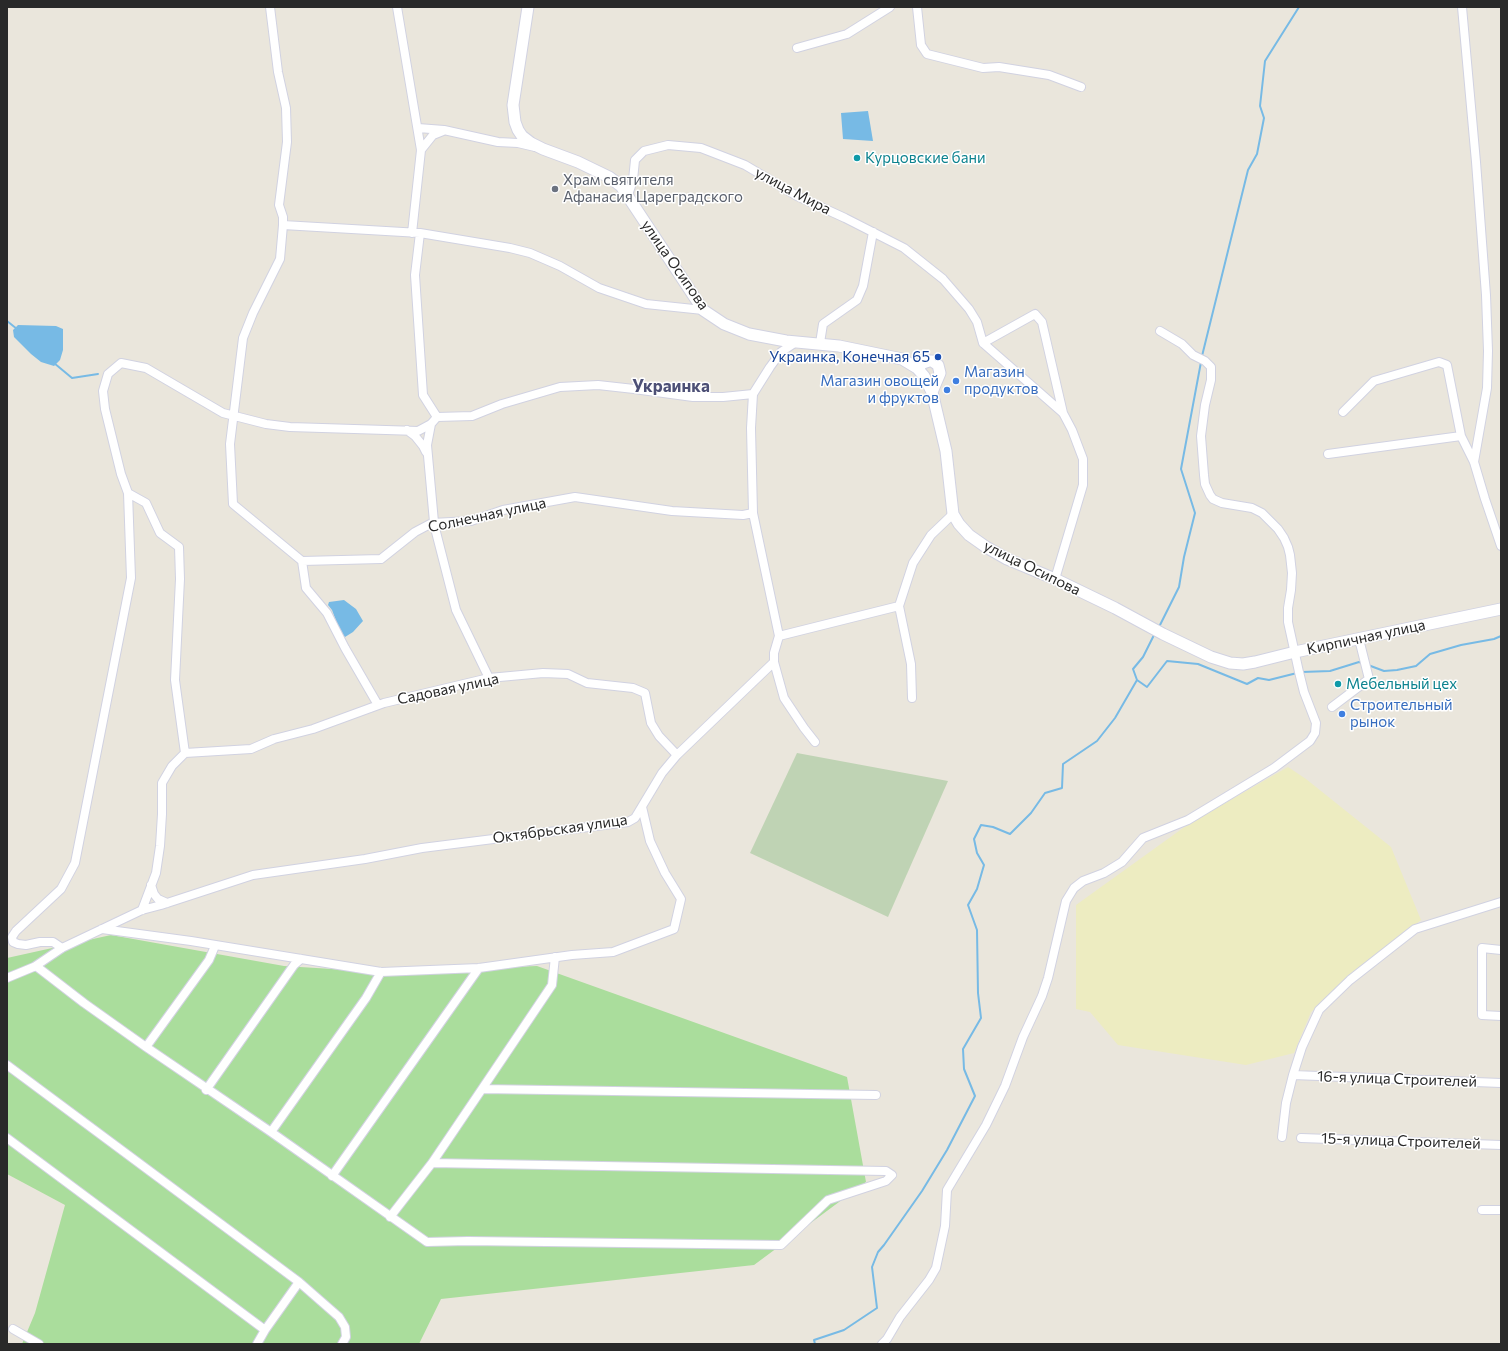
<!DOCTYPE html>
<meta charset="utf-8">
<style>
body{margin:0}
#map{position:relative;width:1508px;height:1351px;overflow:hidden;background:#eae6dc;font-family:Commissioner,sans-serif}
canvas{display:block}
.frame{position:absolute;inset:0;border:8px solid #292929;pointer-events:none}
</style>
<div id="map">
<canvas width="1508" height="1351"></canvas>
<div class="frame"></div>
</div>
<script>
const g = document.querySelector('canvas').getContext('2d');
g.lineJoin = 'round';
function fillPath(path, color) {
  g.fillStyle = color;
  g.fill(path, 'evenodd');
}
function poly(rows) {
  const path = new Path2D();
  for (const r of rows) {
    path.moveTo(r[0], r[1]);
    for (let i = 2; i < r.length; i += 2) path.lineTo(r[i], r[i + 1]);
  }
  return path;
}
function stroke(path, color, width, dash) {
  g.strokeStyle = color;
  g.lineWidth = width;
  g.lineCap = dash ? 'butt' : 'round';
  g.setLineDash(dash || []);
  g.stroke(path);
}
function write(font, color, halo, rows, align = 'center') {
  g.font = font + ' Commissioner,sans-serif';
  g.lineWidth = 3;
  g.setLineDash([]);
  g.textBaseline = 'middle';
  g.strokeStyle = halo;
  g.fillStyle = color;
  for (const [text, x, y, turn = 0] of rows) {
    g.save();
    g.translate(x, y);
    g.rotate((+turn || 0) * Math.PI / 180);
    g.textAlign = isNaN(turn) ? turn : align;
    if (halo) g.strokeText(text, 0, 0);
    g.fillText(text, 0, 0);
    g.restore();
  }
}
const green = poly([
 [111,935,284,966,381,972,537,966,847,1077,866,1182,754,1265,441,1299,419,1344,22,1344,35,1313,65,1205,7,1174,7,958]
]);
const sand = poly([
 [1288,767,1306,779,1391,847,1421,920,1311,1012,1294,1053,1246,1065,1118,1045,1090,1012,1076,1009,1076,905,1190,823]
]);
const cemetery = poly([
 [797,753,948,781,888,917,750,853]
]);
const water = poly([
 [868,111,873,141,843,139,841,113],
 [18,325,56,326,63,329,63,350,60,360,54,366,41,362,31,354,14,337,13,330],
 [344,600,356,609,363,621,353,632,345,637,341,634,332,610,328,605,329,602]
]);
const stream = poly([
 [7,321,17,329],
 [1202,356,1248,170,1257,154,1264,118,1260,106,1265,61,1299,7],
 [54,363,72,378,98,374],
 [1159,627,1179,587,1184,557,1195,513,1181,469,1201,362],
 [1368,665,1384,671,1397,670,1416,666,1430,654,1461,645,1494,639,1501,636],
 [1302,672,1330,671,1359,662,1362,663],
 [1137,680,1147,687,1167,661,1198,664,1247,684,1258,678,1269,680,1297,673],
 [815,1344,814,1340,844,1330,877,1308,872,1267,878,1252,884,1245,922,1191,947,1150,975,1096,964,1069,963,1049,981,1018,978,993,977,930,968,905,977,889,984,865,977,853,974,839,981,825,993,827,1010,834,1031,813,1045,793,1062,788,1063,764,1097,741,1115,718,1137,680,1133,669,1143,657,1154,635]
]);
const street = poly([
 [270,7,278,72,286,108,287,142,279,205,283,217,283,225,280,259,253,313,243,338,230,444,233,504,302,561,306,588,327,613,345,648,378,705],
 [397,7,421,150,412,233],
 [917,7,921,45,927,54,983,68,999,67,1049,75,1081,87],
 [1462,7,1476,162,1486,295,1488,351,1487,388,1474,462],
 [797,48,847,34,890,7],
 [418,128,444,130,498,142,518,143,535,147],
 [421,150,433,135,443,131],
 [628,195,633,180,635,160,644,151,668,145,701,148,745,165,797,196,845,218,904,248,943,279,969,309,977,322,983,343,1063,413,1072,430,1083,459,1083,485,1055,579],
 [283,225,420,233,510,248,530,253,560,266,599,288,646,304,703,310],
 [420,233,415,275,423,395,437,417],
 [820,343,823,324,857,300,863,286,873,232],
 [983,343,1035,314,1042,322,1063,413],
 [1343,412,1374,381,1439,362,1447,365,1461,436,1474,462,1485,499,1501,546],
 [431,424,427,445,434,522,432,523,436,532,456,610,489,678],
 [407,430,415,436,423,446,426,452],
 [1328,454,1461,436],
 [302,561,381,559,415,532,432,523,471,521,503,510,575,497,672,511,743,515,753,513],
 [899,606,911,664,912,698],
 [779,636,753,513,751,428,753,394,770,367,781,352,796,342],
 [774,662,784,698,804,728,815,742],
 [1332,707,1369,679,1359,639],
 [185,753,175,680,180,579,179,547,160,533,146,503,128,493,121,474,105,409,103,391,108,374,121,363,146,368,223,413,266,424,290,427,418,431,431,424,437,417,472,416,502,404,560,387,598,385,634,389,693,397,723,397,753,394],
 [185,753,251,749,274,739,313,729,384,703,489,678,543,673,568,674,587,683,633,688,645,693,651,723,659,736,677,755],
 [151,885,154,894,158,899,167,903],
 [142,910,156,873,160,846,162,814,162,783,172,766,185,753],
 [102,929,191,941,381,972,479,968,572,955,613,952,674,929,681,899,665,873,650,841,642,807],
 [62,948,53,942,40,942,26,945,18,944,13,942,12,937,16,931,61,889,75,863,131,578,128,493],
 [1501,950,1482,948,1482,1015,1501,1016],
 [34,967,62,948,142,910,161,905,253,875,365,859,422,848,628,822,635,818,662,773,677,755,774,662,774,653,779,636,899,606,913,563,931,535,953,514],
 [7,978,36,966,84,1003,146,1047,271,1132,427,1242,468,1241,781,1245,828,1200,886,1181,892,1175,886,1171,432,1163,482,1089,876,1095],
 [146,1047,209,960,215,946],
 [7,1065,299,1282,339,1317,345,1327,346,1337,342,1344],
 [1293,1075,1501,1083],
 [482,1089,552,985,555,957],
 [206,1090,294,965,301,959],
 [271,1132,366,998,381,972],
 [1282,1137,1286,1103,1293,1075,1302,1047,1319,1010,1350,980,1415,929,1501,902],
 [7,1138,265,1330],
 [1301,1138,1501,1145],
 [332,1176,479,968],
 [1482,1210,1501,1210],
 [390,1217,432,1163],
 [13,1329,39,1344],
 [257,1344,265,1330,299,1282],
 [882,1344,887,1339,900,1317,929,1280,936,1268,945,1226,947,1190,986,1125,1005,1086,1023,1037,1042,996,1048,978,1066,901,1074,888,1083,881,1104,873,1122,862,1143,838,1188,820,1274,768,1310,741,1315,733,1316,723,1304,692,1299,672,1288,622,1288,608,1291,590,1292,573,1290,555,1288,547,1284,538,1278,529,1262,513,1252,508,1222,503,1213,499,1210,495,1205,484,1204,475,1201,436,1205,405,1211,380,1211,367,1205,361,1193,355,1182,344,1160,331]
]);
const secondary = poly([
 [528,7,513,105,515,122,518,130,522,136,531,143,543,149,578,162,609,177,621,186,703,310,724,324,749,334,786,341,839,346,902,359,917,368,924,376,932,392,946,451,953,514,959,524,969,535,986,547,1007,559,1055,579,1115,608,1163,634,1211,657,1230,663,1243,664,1255,662,1295,652,1501,609],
 [917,368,923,363,929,361,932,361,938,365,940,373,932,392]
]);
const markers = [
 [857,158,4,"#0f9aa8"],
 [555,189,4,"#6b7280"],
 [938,357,4,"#1a4fb4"],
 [956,381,4,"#3f7fe0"],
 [947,390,4,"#3f7fe0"],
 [1338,684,4,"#0f9aa8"],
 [1342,714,4,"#3f7fe0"]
];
const cultureNames = [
 ["Курцовские бани",865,158],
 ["Мебельный цех",1346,684]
];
const worshipNames = [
 ["Храм святителя",563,180],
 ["Афанасия Цареградского",563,197]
];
const streetNames = [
 ["улица Мира",793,191,28],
 ["улица Осипова",675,265,55],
 ["Солнечная улица",487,515,-12],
 ["улица Осипова",1032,568,26],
 ["Кирпичная улица",1366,637,-12],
 ["Садовая улица",448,689,-12],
 ["Октябрьская улица",560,829,-8],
 ["16-я улица Строителей",1397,1079,2],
 ["15-я улица Строителей",1401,1141,2]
];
const transitNames = [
 ["Украинка, Конечная 65",930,357]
];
const shopNames = [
 ["Магазин",964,372],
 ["продуктов",964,389],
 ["Магазин овощей",939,381,"right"],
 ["и фруктов",939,398,"right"],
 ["Строительный",1350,705],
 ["рынок",1350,722]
];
const quarterNames = [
 ["Украинка",671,386]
];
fillPath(green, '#aadd9c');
fillPath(sand, '#edecc1');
fillPath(cemetery, '#bfd3b4');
fillPath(water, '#77bae5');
stroke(stream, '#77bae5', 2);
stroke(street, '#d1d2e1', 10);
stroke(secondary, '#d1d2e1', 13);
stroke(street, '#fff', 8);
stroke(secondary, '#fff', 11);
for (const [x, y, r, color] of markers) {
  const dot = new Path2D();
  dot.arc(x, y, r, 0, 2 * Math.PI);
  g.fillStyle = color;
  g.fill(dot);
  stroke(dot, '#fff', 1.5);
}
write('15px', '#0d838f', '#fff', cultureNames, 'left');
write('15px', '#5b616d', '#fff', worshipNames, 'left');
write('15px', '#292929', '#fff', streetNames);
write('15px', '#164399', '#fff', transitNames, 'right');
write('15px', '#366cbe', '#fff', shopNames, 'left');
write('bold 17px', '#4d5076', '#fff', quarterNames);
</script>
